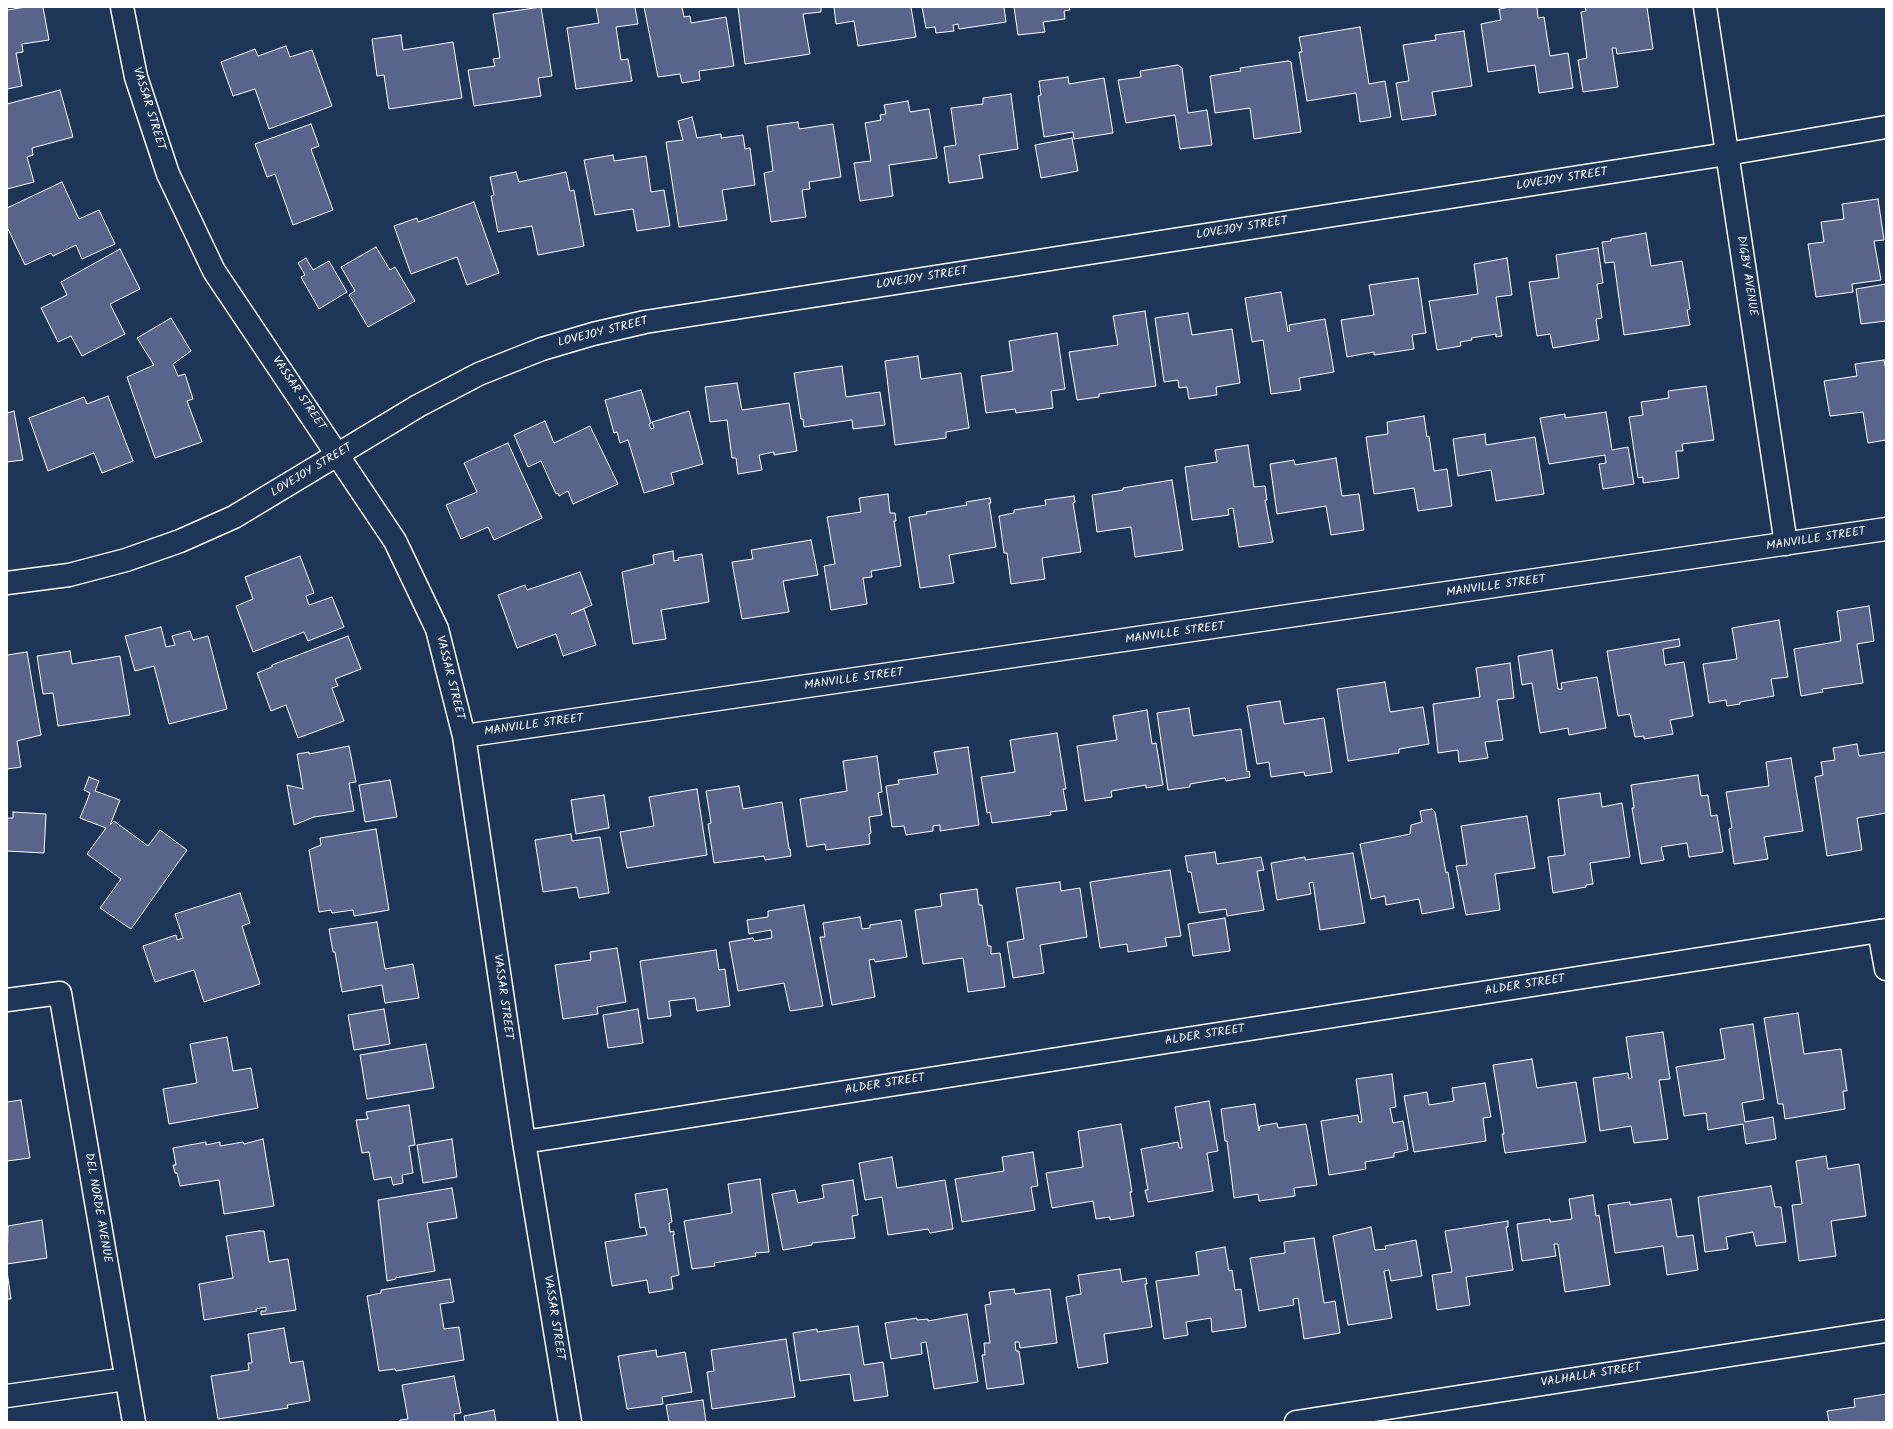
<!DOCTYPE html>
<style>
body{margin:0}
#map{position:relative;width:1893px;height:1429px;overflow:hidden;background:#1d3557;font-family:Kalam,sans-serif}
canvas{display:block}
.frame{position:absolute;inset:0;border:8px solid #fff;pointer-events:none}
</style>
<div id="map">
<canvas width="1893" height="1429"></canvas>
<div class="frame"></div>
</div>
<script>
const g = document.querySelector('canvas').getContext('2d');
g.lineJoin = 'round';
function fillPath(path, color) {
  g.fillStyle = color;
  g.fill(path, 'evenodd');
}
function poly(rows) {
  const path = new Path2D();
  for (const r of rows) {
    path.moveTo(r[0], r[1]);
    for (let i = 2; i < r.length; i += 2) path.lineTo(r[i], r[i + 1]);
  }
  return path;
}
function stroke(path, color, width, dash) {
  g.strokeStyle = color;
  g.lineWidth = width;
  g.lineCap = dash ? 'butt' : 'round';
  g.setLineDash(dash || []);
  g.stroke(path);
}
function write(font, color, halo, rows, align = 'center') {
  g.font = font + ' Kalam,sans-serif';
  g.lineWidth = 4;
  g.setLineDash([]);
  g.textBaseline = 'middle';
  g.strokeStyle = halo;
  g.fillStyle = color;
  for (const [text, x, y, turn = 0] of rows) {
    g.save();
    g.translate(x, y);
    g.rotate((+turn || 0) * Math.PI / 180);
    g.textAlign = isNaN(turn) ? turn : align;
    if (halo) g.strokeText(text, 0, 0);
    g.fillText(text, 0, 0);
    g.restore();
  }
}
const building = poly([
 [26,7,43,7,49,40,22,44,23,52,16,53,22,86,7,89,7,10,26,7],
 [541,7,552,76,538,78,541,96,474,106,468,70,495,66,493,59,500,58,493,14,541,7],
 [596,7,635,7,638,24,616,27,621,60,628,59,632,81,576,89,567,28,599,23,596,7],
 [644,7,682,7,684,17,690,16,691,23,726,17,734,66,699,71,700,80,682,83,680,74,658,77,644,7],
 [738,7,821,7,821,12,803,14,810,54,745,64,738,7],
 [834,7,911,7,916,37,858,46,854,21,836,24,834,7],
 [922,7,1004,7,1006,22,959,29,958,24,953,25,954,31,936,33,935,27,926,28,922,7],
 [1014,7,1069,7,1070,10,1064,11,1065,19,1043,22,1045,32,1018,35,1014,7],
 [1510,7,1537,7,1538,18,1544,17,1550,56,1568,53,1573,88,1539,93,1535,65,1488,72,1481,24,1501,20,1499,9,1510,7],
 [1585,7,1647,7,1653,49,1617,54,1616,48,1612,48,1618,87,1583,92,1578,60,1587,58,1581,12,1586,11,1585,7],
 [1360,27,1369,84,1385,81,1391,117,1360,122,1356,93,1307,101,1299,52,1302,52,1299,37,1360,27],
 [1464,31,1472,86,1432,92,1436,115,1402,120,1396,83,1409,81,1403,45,1436,40,1435,35,1464,31],
 [401,35,403,50,453,42,462,98,389,109,384,75,377,76,372,39,401,35],
 [286,46,290,57,312,50,332,106,269,129,255,89,233,96,221,62,255,49,258,56,286,46],
 [1288,61,1291,62,1301,132,1254,139,1250,108,1215,113,1210,76,1241,71,1240,68,1288,61],
 [1178,65,1182,68,1188,113,1207,110,1212,145,1180,149,1175,115,1126,123,1118,80,1141,77,1140,71,1178,65],
 [1068,77,1069,84,1104,78,1113,133,1074,139,1073,132,1044,137,1038,96,1041,95,1039,81,1068,77],
 [60,90,73,137,32,148,33,155,27,157,34,182,7,189,7,104,60,90],
 [1011,94,1018,149,979,155,983,178,949,183,944,147,956,145,951,108,983,104,983,98,1011,94],
 [908,101,910,112,929,109,937,158,889,165,893,196,860,201,854,163,871,161,865,123,881,120,880,115,886,114,884,105,908,101],
 [692,117,697,138,721,134,721,138,743,135,745,149,750,148,755,185,722,190,727,220,679,227,666,142,683,140,678,121,692,117],
 [798,122,799,129,833,124,841,177,809,182,810,189,802,190,806,217,771,222,764,173,773,171,767,126,798,122],
 [311,124,319,146,311,149,333,210,293,225,275,174,267,177,255,144,311,124],
 [1072,138,1078,171,1041,178,1035,145,1072,138],
 [613,155,614,161,646,156,651,192,664,190,670,226,637,231,633,209,595,215,584,160,613,155],
 [516,172,519,182,566,172,570,191,574,190,584,246,538,255,532,226,498,232,491,196,494,195,490,177,516,172],
 [62,182,79,219,99,210,115,244,82,259,76,245,53,256,51,253,25,265,7,227,7,208,62,182],
 [1878,199,1884,240,1874,241,1881,280,1852,284,1853,292,1816,297,1808,244,1824,242,1821,222,1844,219,1842,204,1878,199],
 [474,202,499,273,467,285,457,257,411,274,394,226,417,218,418,222,474,202],
 [1646,233,1651,266,1682,261,1690,309,1687,310,1690,325,1624,335,1614,262,1605,263,1602,242,1611,241,1611,239,1646,233],
 [376,247,390,270,395,267,415,301,368,327,349,295,355,291,341,267,376,247],
 [1598,248,1603,283,1597,284,1602,318,1596,319,1599,340,1553,348,1550,334,1537,336,1529,282,1559,278,1556,255,1598,248],
 [120,249,140,289,110,304,125,334,82,356,71,336,58,342,41,308,67,295,61,282,120,249],
 [306,258,313,270,329,261,347,292,319,309,301,277,305,275,298,263,306,258],
 [1507,258,1512,295,1496,297,1502,336,1496,337,1496,334,1471,338,1472,340,1460,342,1461,346,1437,350,1429,301,1478,294,1474,264,1507,258],
 [1418,278,1426,333,1412,335,1414,349,1374,355,1374,352,1347,357,1341,320,1374,315,1369,285,1418,278],
 [1886,284,1886,321,1861,324,1856,289,1886,284],
 [1281,292,1288,332,1290,331,1289,325,1325,319,1334,372,1299,378,1301,390,1271,394,1263,340,1252,342,1245,298,1281,292],
 [1145,311,1156,386,1099,394,1099,397,1077,400,1069,352,1118,345,1113,316,1145,311],
 [1188,313,1192,335,1232,329,1240,383,1216,387,1217,395,1189,399,1187,387,1179,388,1178,380,1164,382,1155,318,1188,313],
 [171,318,191,351,173,364,178,376,185,374,193,399,187,401,202,442,155,458,127,377,154,365,137,338,171,318],
 [1057,333,1065,389,1051,391,1053,408,1016,413,1015,409,986,413,981,376,1013,371,1009,341,1057,333],
 [918,356,921,379,961,373,969,428,946,432,946,438,895,445,885,361,918,356],
 [1884,360,1886,371,1886,440,1868,443,1863,412,1830,416,1824,381,1857,376,1855,364,1884,360],
 [842,366,846,397,880,392,885,425,853,429,852,420,804,427,803,419,801,419,794,373,842,366],
 [737,383,742,410,789,403,797,451,774,455,774,452,759,455,762,470,738,474,736,458,732,458,727,420,710,422,705,387,737,383],
 [1706,386,1714,440,1682,444,1683,451,1676,451,1679,478,1643,483,1643,477,1638,478,1629,417,1643,415,1641,402,1669,398,1668,391,1706,386],
 [641,390,651,423,649,424,651,429,654,428,652,422,689,411,703,464,671,473,674,484,644,493,628,440,620,443,617,432,614,433,605,400,641,390],
 [108,396,133,461,102,473,94,453,48,471,29,418,84,397,87,404,108,396],
 [14,411,23,460,7,462,7,413,14,411],
 [1606,412,1612,450,1628,447,1634,484,1603,489,1599,464,1606,463,1605,455,1549,464,1540,418,1565,414,1565,418,1606,412],
 [1424,416,1427,437,1429,436,1434,471,1447,469,1452,506,1418,511,1414,488,1374,494,1366,437,1388,434,1387,422,1424,416],
 [545,421,554,443,590,426,618,484,573,504,568,491,559,496,558,493,556,494,541,461,528,467,514,435,545,421],
 [1485,434,1486,445,1535,437,1544,494,1496,501,1491,470,1458,476,1453,439,1485,434],
 [508,443,542,518,494,540,488,527,461,539,446,505,477,492,464,463,508,443],
 [1248,445,1254,487,1265,486,1267,500,1265,500,1273,542,1239,547,1233,508,1228,509,1229,515,1192,520,1185,467,1217,462,1215,450,1248,445],
 [1336,458,1342,496,1359,494,1364,530,1331,535,1326,506,1277,514,1270,464,1294,460,1295,465,1336,458],
 [1172,480,1183,550,1135,557,1131,527,1097,532,1092,495,1123,490,1123,488,1172,480],
 [888,494,890,513,895,513,896,521,894,521,901,566,871,571,872,577,863,578,867,604,831,610,824,566,835,564,827,517,861,512,859,498,888,494],
 [1074,496,1075,502,1073,503,1081,552,1042,558,1045,579,1011,584,1007,553,1004,553,999,516,1014,513,1014,510,1046,505,1045,500,1074,496],
 [990,498,991,503,989,503,996,547,949,555,954,583,920,588,909,517,927,514,926,512,967,505,966,502,990,498],
 [811,540,818,575,783,581,789,612,742,619,732,562,753,559,751,550,811,540],
 [673,551,674,561,679,560,678,558,702,554,709,602,661,610,666,639,633,644,622,572,654,564,653,555,673,551],
 [300,556,314,593,306,596,309,605,332,597,344,627,308,641,304,632,253,652,236,606,253,599,245,577,300,556],
 [580,572,592,605,571,614,584,609,596,645,563,656,556,634,517,648,498,595,525,585,527,590,580,572],
 [1869,606,1874,641,1857,644,1863,683,1822,689,1823,692,1801,696,1794,649,1841,641,1837,611,1869,606],
 [1779,620,1788,677,1771,679,1774,696,1740,702,1740,704,1727,706,1726,700,1709,703,1703,664,1737,659,1732,628,1779,620],
 [161,627,166,647,175,645,172,636,190,631,193,640,208,636,227,709,169,724,154,666,135,671,125,636,161,627],
 [348,636,361,669,335,679,338,686,332,688,344,721,298,738,286,705,271,711,257,673,272,667,272,665,348,636],
 [1679,639,1680,646,1663,649,1665,665,1684,662,1693,716,1670,720,1673,734,1644,739,1644,736,1635,737,1630,714,1618,716,1607,651,1679,639],
 [1552,650,1558,689,1562,689,1561,683,1597,677,1606,728,1569,735,1568,728,1540,733,1532,683,1522,685,1518,656,1552,650],
 [70,651,72,664,120,656,130,715,58,726,53,693,43,694,37,656,70,651],
 [27,652,41,735,17,741,21,767,7,769,7,655,27,652],
 [1510,663,1514,698,1497,700,1503,740,1485,742,1488,758,1459,762,1458,750,1438,753,1433,704,1480,697,1476,668,1510,663],
 [1385,682,1390,712,1423,707,1429,744,1399,749,1399,753,1348,761,1337,689,1385,682],
 [1280,701,1284,724,1324,718,1332,772,1305,776,1304,772,1271,777,1269,762,1257,764,1247,706,1280,701],
 [1189,708,1193,736,1241,729,1247,772,1249,771,1250,777,1226,781,1225,778,1190,784,1190,787,1168,790,1157,713,1189,708],
 [1147,710,1152,744,1156,743,1163,785,1146,788,1146,785,1111,791,1112,797,1085,801,1077,746,1117,740,1113,716,1147,710],
 [1057,733,1066,789,1063,789,1067,810,1050,812,1051,815,992,823,990,812,987,813,981,777,1015,772,1010,740,1057,733],
 [1857,744,1859,756,1886,752,1886,813,1857,818,1862,850,1827,856,1815,777,1823,775,1821,762,1835,760,1833,748,1857,744],
 [349,746,356,782,349,783,354,811,314,817,294,825,287,785,303,789,297,754,309,752,309,754,349,746],
 [968,747,979,825,940,831,940,825,933,826,933,831,906,835,904,826,892,827,886,786,899,784,898,780,938,774,934,752,968,747],
 [877,756,882,792,878,793,882,815,869,817,871,833,869,834,870,844,826,850,825,844,807,847,800,799,847,791,843,761,877,756],
 [1791,758,1803,831,1764,837,1768,859,1734,864,1729,829,1732,828,1726,792,1769,786,1766,762,1791,758],
 [1698,775,1701,796,1708,795,1711,816,1717,815,1723,852,1689,857,1687,843,1661,847,1664,860,1641,864,1632,808,1634,808,1631,785,1698,775],
 [89,777,99,781,95,791,120,800,110,825,114,821,148,846,160,830,187,850,131,929,100,908,121,879,87,854,106,828,80,818,90,793,84,790,89,777],
 [390,780,397,817,365,822,359,785,390,780],
 [739,786,743,809,782,802,789,849,790,849,791,856,765,860,764,856,714,863,708,824,711,823,706,791,739,786],
 [697,789,707,855,627,868,620,832,654,826,649,797,697,789],
 [1600,793,1602,807,1622,803,1630,857,1590,863,1593,884,1586,885,1586,887,1553,893,1548,857,1565,855,1558,799,1600,793],
 [604,795,609,828,576,834,571,800,604,795],
 [1432,809,1435,812,1446,873,1448,872,1454,908,1422,914,1419,899,1386,905,1385,896,1371,899,1360,844,1410,834,1411,825,1422,822,1420,811,1432,809],
 [13,812,46,814,44,853,7,851,7,818,13,818,13,812],
 [1527,816,1535,868,1495,874,1500,910,1466,915,1456,866,1467,865,1461,826,1527,816],
 [376,829,389,910,354,916,353,910,332,913,331,910,319,912,309,850,321,845,320,838,376,829],
 [571,834,572,841,600,837,609,893,579,898,577,887,543,892,535,840,571,834],
 [1215,852,1217,864,1261,857,1264,870,1257,871,1264,910,1227,916,1226,909,1199,913,1191,872,1188,872,1185,856,1215,852],
 [1353,853,1365,923,1320,930,1313,882,1309,883,1311,894,1277,900,1271,863,1305,857,1305,860,1353,853],
 [1170,870,1181,936,1165,938,1167,946,1128,952,1127,944,1100,948,1090,882,1170,870],
 [1060,882,1061,891,1080,888,1087,937,1040,945,1044,973,1013,978,1007,942,1024,939,1016,888,1060,882],
 [977,889,979,905,982,905,988,946,991,946,991,954,1000,953,1005,987,968,992,963,958,923,964,915,910,942,906,940,894,977,889],
 [240,893,250,923,242,926,260,984,204,1002,194,970,155,982,143,946,176,935,177,940,183,938,175,914,240,893],
 [804,905,823,1006,790,1011,784,983,738,991,729,942,753,938,754,941,772,938,771,930,749,934,747,920,768,917,768,911,804,905],
 [860,917,862,929,870,928,870,925,901,920,907,957,875,962,874,959,869,960,875,997,832,1005,820,937,825,937,823,923,860,917],
 [1225,918,1230,951,1193,956,1188,924,1225,918],
 [377,922,385,969,413,964,419,998,385,1003,382,985,342,992,335,952,333,952,329,929,377,922],
 [617,948,626,1002,597,1007,598,1014,563,1019,555,965,591,960,590,952,617,948],
 [716,950,719,970,725,969,730,1006,697,1011,695,998,669,1001,671,1016,648,1019,640,961,716,950],
 [384,1009,390,1044,354,1050,348,1015,384,1009],
 [638,1009,643,1043,608,1048,603,1015,638,1009],
 [1798,1013,1804,1054,1841,1049,1847,1091,1843,1091,1845,1109,1785,1119,1783,1104,1778,1104,1764,1018,1798,1013],
 [1753,1024,1764,1099,1742,1103,1745,1122,1773,1117,1776,1139,1746,1144,1743,1124,1708,1130,1706,1113,1684,1116,1676,1067,1725,1059,1720,1029,1753,1024],
 [1663,1032,1670,1079,1659,1080,1668,1139,1634,1143,1631,1126,1600,1131,1593,1078,1628,1073,1629,1079,1632,1078,1626,1037,1663,1032],
 [227,1037,233,1071,251,1068,258,1108,169,1124,163,1089,197,1083,190,1044,227,1037],
 [426,1044,434,1088,367,1099,360,1055,426,1044],
 [1532,1059,1537,1088,1576,1082,1586,1142,1505,1153,1502,1134,1504,1134,1493,1065,1532,1059],
 [1392,1074,1396,1107,1390,1108,1393,1123,1403,1121,1408,1150,1394,1153,1394,1157,1365,1162,1366,1169,1329,1175,1321,1121,1358,1115,1359,1122,1362,1122,1356,1079,1392,1074],
 [1485,1083,1491,1117,1483,1118,1486,1141,1414,1152,1404,1096,1427,1092,1429,1105,1454,1101,1452,1088,1485,1083],
 [21,1100,30,1158,7,1161,7,1102,21,1100],
 [1209,1101,1218,1151,1207,1153,1213,1191,1148,1202,1145,1190,1148,1190,1141,1149,1178,1142,1179,1148,1182,1148,1175,1107,1209,1101],
 [1255,1104,1259,1131,1260,1126,1277,1123,1278,1128,1306,1124,1317,1185,1294,1188,1295,1196,1259,1201,1258,1194,1234,1198,1227,1141,1225,1141,1221,1109,1255,1104],
 [409,1105,415,1145,409,1146,413,1173,402,1175,403,1183,393,1185,391,1177,374,1180,369,1152,362,1153,356,1120,368,1119,366,1112,409,1105],
 [1121,1124,1132,1192,1130,1192,1134,1216,1110,1220,1110,1217,1096,1219,1093,1201,1052,1208,1046,1173,1083,1167,1078,1131,1121,1124],
 [263,1139,274,1206,224,1214,219,1180,180,1186,177,1173,175,1173,173,1165,176,1165,173,1148,206,1142,206,1145,220,1142,220,1146,243,1142,244,1144,263,1139],
 [452,1139,457,1177,423,1183,417,1145,452,1139],
 [1033,1152,1038,1186,1031,1187,1035,1210,962,1222,955,1179,1004,1171,1002,1157,1033,1152],
 [1826,1156,1828,1169,1859,1164,1866,1216,1831,1221,1836,1256,1799,1261,1792,1205,1802,1204,1796,1161,1826,1156],
 [892,1157,897,1188,945,1180,953,1229,930,1233,928,1229,888,1235,882,1197,865,1200,859,1163,892,1157],
 [760,1179,769,1252,755,1253,756,1256,714,1263,715,1266,692,1269,684,1221,732,1213,728,1184,760,1179],
 [853,1180,858,1215,852,1216,855,1238,812,1243,812,1245,783,1250,772,1194,795,1190,798,1203,824,1198,822,1185,853,1180],
 [1771,1186,1775,1207,1781,1207,1786,1242,1756,1246,1753,1232,1726,1237,1728,1249,1705,1252,1698,1197,1771,1186],
 [452,1188,457,1218,427,1223,435,1271,395,1278,396,1279,387,1281,378,1200,452,1188],
 [667,1189,672,1222,669,1223,670,1232,674,1231,674,1235,673,1235,679,1275,671,1277,673,1289,649,1293,647,1280,612,1286,605,1242,647,1235,645,1227,640,1228,635,1194,667,1189],
 [1593,1195,1596,1216,1599,1215,1610,1285,1565,1292,1558,1244,1554,1244,1556,1256,1522,1261,1517,1224,1550,1219,1550,1222,1572,1219,1569,1199,1593,1195],
 [1671,1199,1677,1237,1693,1235,1698,1270,1667,1275,1663,1246,1615,1253,1608,1205,1630,1202,1630,1205,1671,1199],
 [42,1220,47,1258,7,1264,8,1226,42,1220],
 [1508,1221,1508,1227,1506,1227,1513,1270,1466,1277,1470,1305,1437,1310,1432,1275,1452,1272,1445,1231,1508,1221],
 [1371,1227,1375,1250,1386,1249,1385,1246,1416,1240,1422,1276,1391,1281,1389,1270,1384,1271,1392,1318,1348,1325,1333,1236,1371,1227],
 [259,1231,264,1231,269,1262,288,1259,296,1310,261,1315,261,1311,266,1311,266,1307,256,1309,257,1311,204,1320,199,1284,233,1278,226,1236,259,1231],
 [1314,1238,1324,1303,1335,1301,1340,1333,1304,1339,1298,1298,1293,1299,1294,1305,1259,1311,1250,1258,1285,1253,1284,1242,1314,1238],
 [1225,1247,1229,1271,1232,1270,1235,1290,1241,1289,1246,1327,1212,1332,1211,1318,1186,1322,1188,1335,1164,1339,1156,1281,1199,1275,1196,1252,1225,1247],
 [1120,1269,1122,1282,1146,1278,1147,1284,1145,1284,1152,1327,1104,1334,1108,1363,1078,1368,1066,1297,1081,1294,1078,1275,1120,1269],
 [7,1271,11,1299,7,1299,7,1271],
 [450,1279,454,1302,440,1304,444,1329,459,1327,464,1360,396,1371,395,1369,379,1371,367,1296,381,1293,381,1290,450,1279],
 [1014,1289,1015,1294,1050,1289,1057,1343,1020,1348,1019,1342,1015,1342,1016,1351,1019,1351,1024,1384,987,1389,982,1355,985,1355,984,1343,990,1343,985,1305,991,1304,989,1292,1014,1289],
 [967,1314,978,1382,934,1389,926,1342,921,1343,922,1354,891,1359,885,1323,917,1318,917,1320,928,1319,928,1321,967,1314],
 [858,1326,864,1365,883,1362,888,1396,854,1401,850,1374,800,1381,793,1333,817,1329,817,1332,858,1326],
 [284,1328,290,1363,303,1361,310,1401,287,1405,288,1408,218,1419,211,1376,249,1370,248,1363,252,1363,248,1334,284,1328],
 [786,1339,795,1397,712,1409,707,1372,714,1371,711,1350,786,1339],
 [656,1350,657,1357,685,1352,692,1392,662,1397,663,1404,627,1409,618,1356,656,1350],
 [454,1376,461,1413,454,1414,455,1422,400,1422,400,1420,408,1419,402,1385,454,1376],
 [1886,1394,1886,1422,1829,1422,1827,1411,1855,1407,1854,1399,1886,1394],
 [703,1400,706,1422,669,1422,666,1405,703,1400],
 [494,1410,496,1422,465,1422,464,1416,494,1410]
]);
const minor = poly([
 [122,7,136,77,168,174,214,271,395,541,437,629,464,736,524,1142,570,1422],
 [1705,7,1786,544],
 [7,583,69,575,126,560,180,541,234,517,418,406,479,374,542,349,593,334,645,322,1727,154,1886,127],
 [464,736,1886,529],
 [1879,931,1886,969],
 [7,1000,60,993,134,1422],
 [524,1142,1886,930],
 [7,1396,126,1379],
 [1296,1422,1886,1331]
]);
const streetNames = [
 ["VASSAR STREET",148,109,73],
 ["LOVEJOY STREET",1562,180,-9],
 ["LOVEJOY STREET",1242,229,-9],
 ["DIGBY AVENUE",1746,276,81],
 ["LOVEJOY STREET",922,279,-9],
 ["LOVEJOY STREET",603,333,-14],
 ["VASSAR STREET",298,394,56],
 ["LOVEJOY STREET",312,471,-31],
 ["MANVILLE STREET",1816,540,-9],
 ["MANVILLE STREET",1496,587,-8],
 ["MANVILLE STREET",1175,634,-8],
 ["VASSAR STREET",449,678,76],
 ["MANVILLE STREET",854,680,-8],
 ["MANVILLE STREET",534,726,-8],
 ["ALDER STREET",1525,986,-9],
 ["VASSAR STREET",502,997,82],
 ["ALDER STREET",1205,1036,-9],
 ["ALDER STREET",885,1085,-9],
 ["DEL NORDE AVENUE",97,1208,80],
 ["VASSAR STREET",553,1318,81],
 ["VALHALLA STREET",1591,1376,-9]
];
fillPath(building, '#59648b');
stroke(building, '#fff', 1);
stroke(minor, '#fff', 25);
stroke(minor, '#1d3557', 22);
write('12px', '#fff', '#1d3557', streetNames);
</script>
